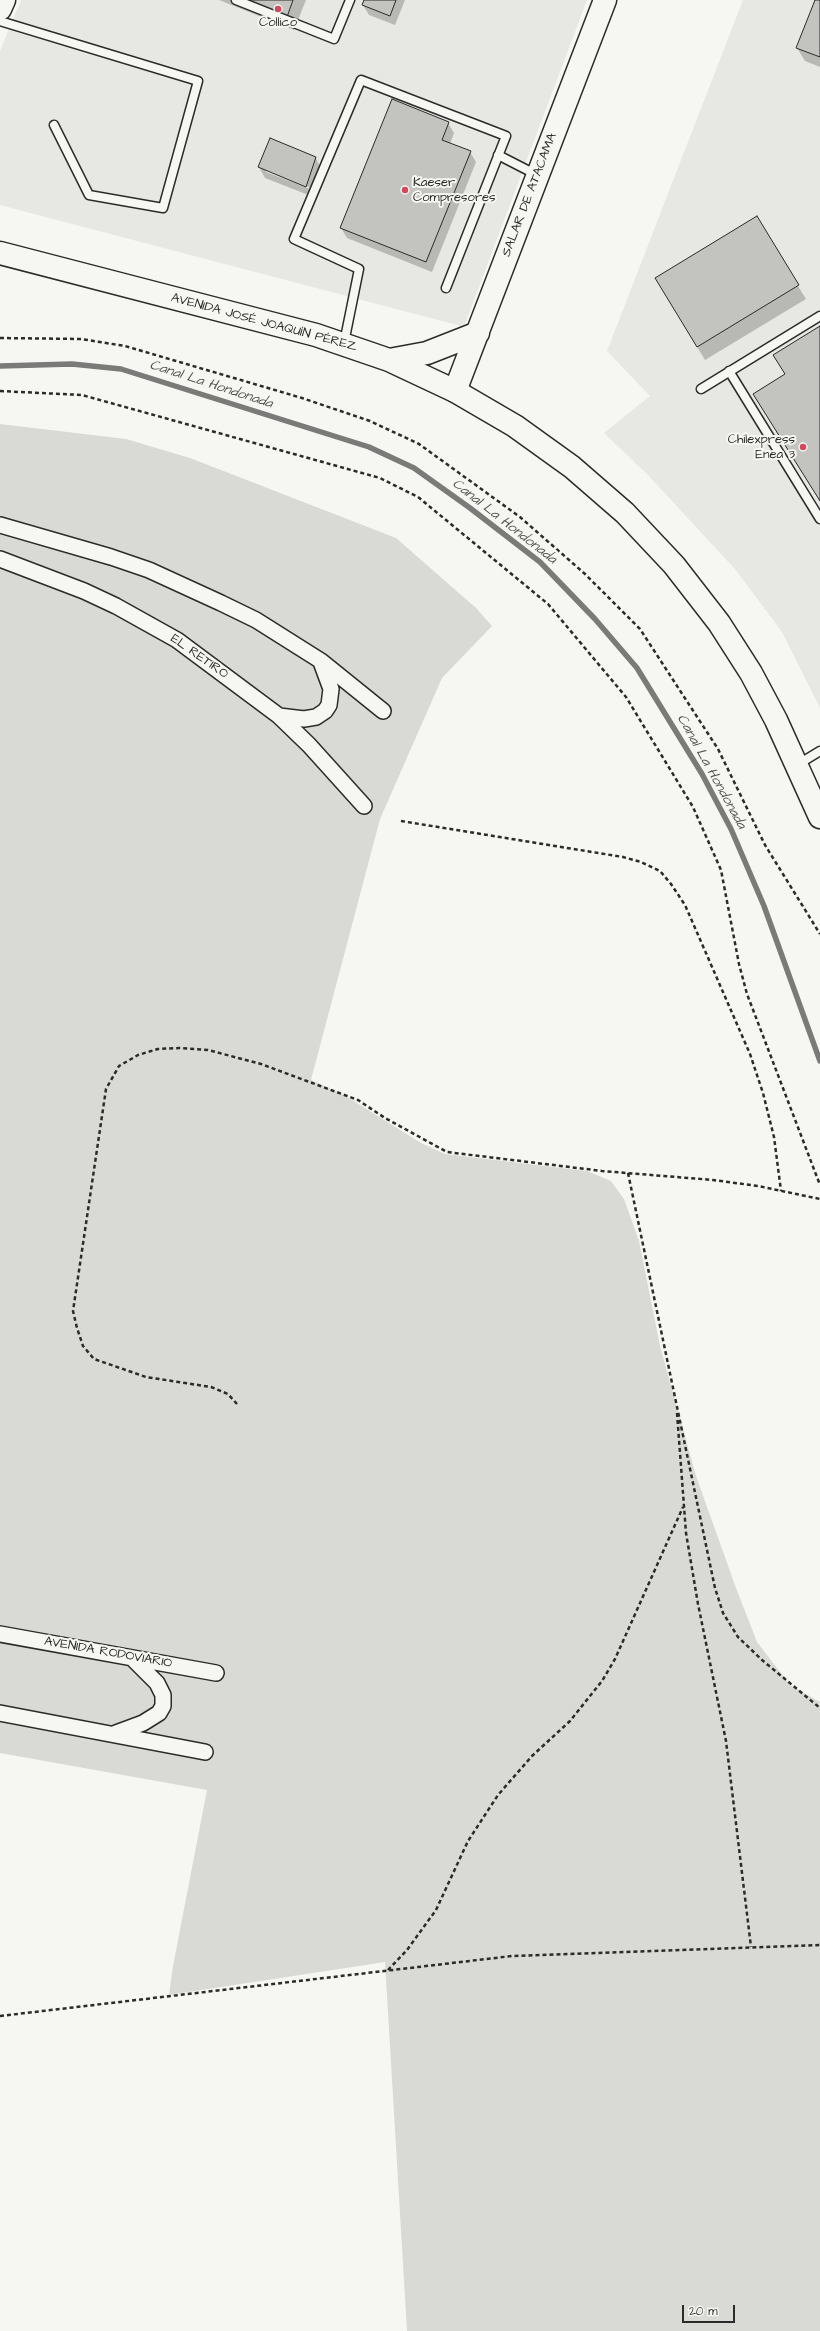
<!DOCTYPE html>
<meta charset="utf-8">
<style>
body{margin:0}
#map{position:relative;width:820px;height:2331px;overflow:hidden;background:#f6f6f2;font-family:"Architects Daughter",sans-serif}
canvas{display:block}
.scale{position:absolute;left:682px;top:2305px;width:53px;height:18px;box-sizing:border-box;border:2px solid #2b2b2b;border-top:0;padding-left:5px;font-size:12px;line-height:14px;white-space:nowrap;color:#2b2b2b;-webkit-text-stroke:3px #f6f6f2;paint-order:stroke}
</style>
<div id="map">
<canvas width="820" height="2331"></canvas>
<div class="scale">20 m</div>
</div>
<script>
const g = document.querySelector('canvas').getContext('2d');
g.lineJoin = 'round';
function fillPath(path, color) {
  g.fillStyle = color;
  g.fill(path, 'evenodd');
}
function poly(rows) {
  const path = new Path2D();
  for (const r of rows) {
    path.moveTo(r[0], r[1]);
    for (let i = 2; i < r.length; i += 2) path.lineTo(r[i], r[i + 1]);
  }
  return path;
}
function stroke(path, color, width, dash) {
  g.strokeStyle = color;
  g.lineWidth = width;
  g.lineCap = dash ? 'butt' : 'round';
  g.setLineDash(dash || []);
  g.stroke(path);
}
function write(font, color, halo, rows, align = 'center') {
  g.font = font + ' "Architects Daughter",sans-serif';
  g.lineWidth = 4;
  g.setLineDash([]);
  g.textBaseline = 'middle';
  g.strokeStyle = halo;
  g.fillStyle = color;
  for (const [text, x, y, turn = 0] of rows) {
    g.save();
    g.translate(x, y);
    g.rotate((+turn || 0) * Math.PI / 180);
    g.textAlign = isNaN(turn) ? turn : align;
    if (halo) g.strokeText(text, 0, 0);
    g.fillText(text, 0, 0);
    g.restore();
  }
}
const built = poly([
 [21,0,587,0,465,324,461,326,0,205,0,51],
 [743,0,820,0,820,708,782,632,735,569,646,473,604,433,650,396,607,351]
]);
const green = poly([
 [0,424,126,439,190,458,396,538,476,608,492,626,442,678,380,819,311,1080,344,1095,421,1143,445,1154,587,1171,611,1181,624,1199,639,1241,660,1346,696,1476,736,1588,757,1642,790,1685,820,1702,820,2331,407,2331,385,1962,169,1995,173,1966,207,1790,0,1753]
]);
const shadow = poly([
 [219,0,306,0,294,30],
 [365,0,405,0,395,25,369,15,363,5],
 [816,0,820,0,820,67,805,61,797,48],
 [448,123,454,133,450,144,470,152,476,162,432,272,347,238,341,228],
 [315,157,321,168,311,196,265,178,259,167],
 [266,170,311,188,310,189,266,172],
 [756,218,806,299,705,360,664,292]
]);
const stream = poly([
 [0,366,72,364,121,369,369,447,414,468,470,508,540,562,595,619,637,668,702,774,731,829,764,906,820,1061]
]);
const building = poly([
 [244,0,293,0,287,17,244,0],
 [364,0,396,0,390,16,362,5,364,0],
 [815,0,820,0,820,57,796,48,815,0],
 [392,99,449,122,442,140,471,151,426,262,340,228,392,99],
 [270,138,316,157,306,187,258,167,270,138],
 [757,216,799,285,697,347,655,278,757,216],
 [820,326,820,501,753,394,785,374,773,355,820,326]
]);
const path = poly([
 [0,338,81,339,125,346,302,398,370,421,419,444,520,517,585,574,640,629,718,749,765,845,820,934],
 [0,391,82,395,380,478,418,497,548,604,626,697,693,807,721,870,739,964,747,994,820,1185],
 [401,821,623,857,641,862,660,871,671,884,685,905,750,1054,763,1093,774,1137,781,1191],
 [628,1173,715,1588,723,1613,738,1637,762,1660,820,1708],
 [237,1404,228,1394,211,1387,146,1377,94,1359,83,1346,77,1328,73,1311,106,1089,119,1066,138,1055,158,1049,179,1048,208,1050,261,1064,358,1100,385,1118,447,1152,602,1171,713,1180,758,1186,820,1199],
 [677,1413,686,1533,698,1604,726,1741,751,1947],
 [388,1970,407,1950,436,1910,468,1841,498,1795,532,1756,570,1721,602,1681,615,1659,683,1507],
 [0,2016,512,1956,820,1945]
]);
const lane = poly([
 [236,0,334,39,350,0],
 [0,21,198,81,163,208,89,195,54,125],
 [498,155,537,175],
 [344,343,359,269,294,239,361,80,506,136,446,288],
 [729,371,820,519],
 [701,389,820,316],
 [797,765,820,751]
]);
const street = poly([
 [0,525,111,557,149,570,221,603,256,620,321,661,383,711],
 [0,559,84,591,116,606,177,640,279,716,309,745,364,806],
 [279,716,304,719,316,717,325,711,329,705,331,689,321,662],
 [0,1634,216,1673],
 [0,1713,205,1752],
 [116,1733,143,1723,159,1713,163,1706,163,1695,157,1683,132,1658]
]);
const secondary = poly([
 [0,9,4,0],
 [455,391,515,426,572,467,625,513,674,565,719,623,751,673,776,720,820,817]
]);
const primary = poly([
 [0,253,316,335,389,360,455,391,605,0],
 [389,360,427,353,478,333]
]);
const markers = [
 [278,9,4,"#d1495b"],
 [405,190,4,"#d1495b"],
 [803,447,4,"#d1495b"]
];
const poiNames = [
 ["Collico",278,23],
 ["Kaeser",413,183,"left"],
 ["Compresores",413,198,"left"],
 ["Chilexpress",795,440,"right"],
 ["Enea 3",795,455,"right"]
];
const streetNames = [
 ["SALAR DE ATACAMA",530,195,-69],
 ["AVENIDA JOSÉ JOAQUÍN PÉREZ",264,323,15],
 ["EL RETIRO",199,657,35],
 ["AVENIDA RODOVIARIO",108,1653,10]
];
const waterNames = [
 ["Canal La Hondonada",211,385,18],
 ["Canal La Hondonada",504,522,38],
 ["Canal La Hondonada",711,772,61]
];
fillPath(built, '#e7e7e3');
fillPath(green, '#d9d9d5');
fillPath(shadow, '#0003');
stroke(stream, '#7a7a78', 5.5);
fillPath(building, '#c3c3c0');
stroke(building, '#2b2b2b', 1);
stroke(lane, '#2b2b2b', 11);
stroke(street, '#2b2b2b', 18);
stroke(secondary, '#2b2b2b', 25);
stroke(primary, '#2b2b2b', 25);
stroke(path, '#2b2b2b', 2.5, [4, 3]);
stroke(lane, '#f6f6f2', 8);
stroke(street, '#f6f6f2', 15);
stroke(secondary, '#f6f6f2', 22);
stroke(primary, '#f6f6f2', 22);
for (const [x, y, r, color] of markers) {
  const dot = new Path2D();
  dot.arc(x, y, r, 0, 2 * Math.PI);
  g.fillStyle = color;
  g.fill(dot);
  stroke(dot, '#f6f6f2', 1.5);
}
write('13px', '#2b2b2b', '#f6f6f2', poiNames);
write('13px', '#2b2b2b', '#f6f6f2', streetNames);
write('italic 14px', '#525251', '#f6f6f2', waterNames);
</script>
